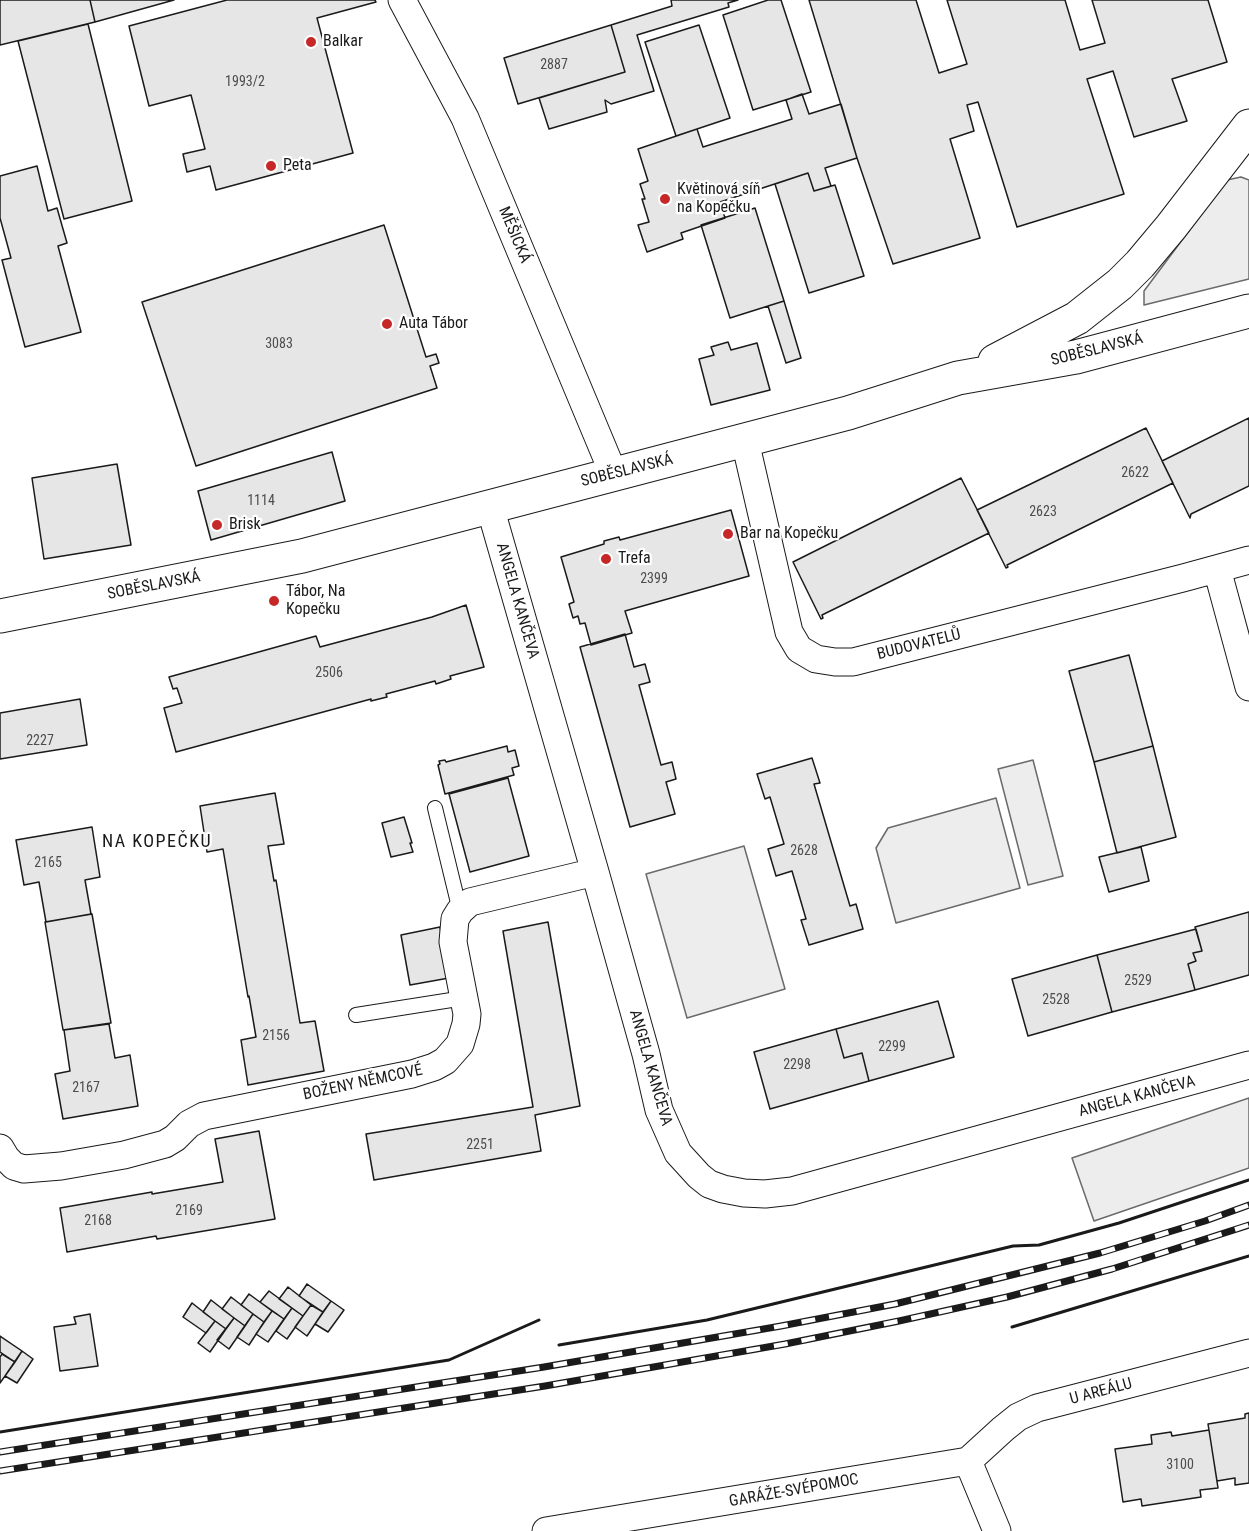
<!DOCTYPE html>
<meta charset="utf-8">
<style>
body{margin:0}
canvas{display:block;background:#fff}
</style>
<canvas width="1249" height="1531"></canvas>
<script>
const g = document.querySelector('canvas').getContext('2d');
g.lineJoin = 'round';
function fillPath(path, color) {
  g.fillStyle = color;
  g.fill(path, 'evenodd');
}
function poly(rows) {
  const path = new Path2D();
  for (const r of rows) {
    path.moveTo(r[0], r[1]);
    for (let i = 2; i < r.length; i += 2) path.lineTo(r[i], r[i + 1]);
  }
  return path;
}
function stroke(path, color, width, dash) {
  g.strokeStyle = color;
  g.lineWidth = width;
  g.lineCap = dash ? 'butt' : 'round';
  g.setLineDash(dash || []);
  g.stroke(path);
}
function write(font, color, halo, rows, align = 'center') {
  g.font = font + ' "Roboto Condensed",sans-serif';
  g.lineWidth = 4.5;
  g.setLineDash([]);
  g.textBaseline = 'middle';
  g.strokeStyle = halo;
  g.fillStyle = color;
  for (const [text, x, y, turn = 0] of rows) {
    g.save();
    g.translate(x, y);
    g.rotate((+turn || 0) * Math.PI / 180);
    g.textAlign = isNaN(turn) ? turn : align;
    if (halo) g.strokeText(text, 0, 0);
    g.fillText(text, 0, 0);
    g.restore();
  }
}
const green = poly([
 [1241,177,1249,180,1249,279,1144,305,1144,291,1227,180,1241,177],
 [1033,760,1063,876,1028,885,998,769,1033,760],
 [996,798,1020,888,896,923,876,848,888,828,996,798],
 [744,846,785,989,687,1018,646,874,744,846],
 [1249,1098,1249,1168,1094,1221,1072,1158,1249,1098]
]);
const building = poly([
 [0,0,90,0,95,22,0,45,0,0],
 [90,0,174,0,95,22,90,0],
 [227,0,375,0,376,2,317,18,353,153,216,190,210,166,187,172,183,154,205,149,191,95,149,106,129,26,227,0],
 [671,0,738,0,728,3,729,7,637,35,654,91,611,104,605,100,607,112,549,129,539,98,625,72,611,25,672,6,671,0],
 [768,0,781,0,811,92,753,110,723,15,768,0],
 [809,0,916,0,939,73,967,64,947,0,1065,0,1080,50,1105,43,1092,0,1208,0,1227,62,1172,79,1187,121,1134,137,1113,71,1087,79,1124,194,1017,227,978,102,967,105,974,131,950,139,980,238,893,264,857,158,809,0],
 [88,24,132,201,64,219,18,41,88,24],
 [611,25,625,72,518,104,504,58,611,25],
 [699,25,730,118,676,136,645,42,699,25],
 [802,94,809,114,841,104,857,158,825,168,831,186,814,191,808,173,720,202,725,218,681,233,683,239,647,252,638,225,649,222,642,199,645,199,640,184,648,181,638,149,697,129,703,147,792,119,786,100,802,94],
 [37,166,48,211,57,208,67,243,58,246,81,332,25,347,2,260,11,258,0,218,0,176,37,166],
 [808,173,814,191,835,185,864,276,809,293,775,184,808,173],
 [755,208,784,301,730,318,701,225,755,208],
 [384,225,426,357,436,354,439,363,430,366,437,388,196,466,142,302,384,225],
 [784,301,801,358,786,363,768,306,784,301],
 [728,342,731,350,757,343,770,390,711,405,699,359,714,355,711,347,728,342],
 [1249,418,1249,486,1191,514,1190,518,1162,461,1249,418],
 [1146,428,1173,483,1007,565,1008,567,1006,568,977,510,1146,428],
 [332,452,345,501,211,540,198,491,332,452],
 [117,464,131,545,44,559,32,478,117,464],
 [961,478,989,533,822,615,823,618,821,619,793,562,961,478],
 [731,510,749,576,625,611,632,633,591,645,585,623,580,624,578,616,573,618,569,604,574,602,561,557,604,544,604,541,619,537,620,540,731,510],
 [466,605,484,667,450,676,451,679,436,684,435,681,386,694,387,697,371,701,371,699,176,752,164,708,182,703,177,688,173,689,169,677,316,636,320,647,432,617,466,605],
 [625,634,634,667,645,664,650,682,639,685,661,765,672,762,676,779,666,782,675,814,630,827,580,647,625,634],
 [1129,655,1153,746,1094,762,1069,671,1129,655],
 [80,699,87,745,0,759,0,713,80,699],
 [507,746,508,752,515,750,519,766,512,768,514,775,445,794,438,765,440,764,439,761,445,760,446,762,507,746],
 [1153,746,1176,837,1117,853,1094,762,1153,746],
 [812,758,820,783,814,784,850,906,856,904,863,929,809,945,801,920,806,919,792,871,776,876,768,849,784,844,770,797,765,799,757,774,812,758],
 [508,778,529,856,470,872,449,794,508,778],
 [275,793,284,844,268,846,274,881,276,880,300,1023,315,1021,324,1071,248,1085,241,1040,256,1037,249,996,248,997,223,849,207,852,200,806,275,793],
 [404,817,412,843,410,843,413,852,391,857,382,823,404,817],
 [92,827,100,877,85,880,91,914,46,922,39,882,24,885,16,840,92,827],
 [1141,847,1149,881,1109,892,1099,857,1141,847],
 [1249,912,1249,975,1195,990,1188,964,1196,961,1193,953,1202,951,1195,927,1249,912],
 [92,914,111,1023,63,1030,45,922,92,914],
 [548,922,580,1106,535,1115,541,1151,374,1180,366,1134,533,1107,503,931,548,922],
 [440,927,449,978,410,985,401,935,440,927],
 [1196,929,1202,951,1193,953,1196,961,1188,964,1195,990,1112,1012,1097,955,1196,929],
 [1097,955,1112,1012,1028,1036,1012,979,1097,955],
 [938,1001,954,1057,869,1081,862,1053,844,1058,836,1029,938,1001],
 [109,1024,115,1058,130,1055,138,1106,63,1119,55,1074,70,1071,64,1030,109,1024],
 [836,1029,844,1058,862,1053,869,1081,770,1109,754,1052,836,1029],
 [259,1131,275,1219,157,1239,156,1236,67,1252,60,1208,152,1192,152,1194,223,1182,215,1139,259,1131],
 [307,1284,331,1301,323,1312,299,1296,307,1284],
 [288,1287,311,1305,303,1316,279,1299,288,1287],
 [269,1291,292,1308,284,1319,260,1302,269,1291],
 [249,1294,272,1311,264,1322,241,1305,249,1294],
 [231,1297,253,1314,245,1326,222,1309,231,1297],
 [211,1300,234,1318,226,1329,203,1312,211,1300],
 [331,1301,344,1310,328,1332,315,1324,331,1301],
 [192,1303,215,1321,206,1333,183,1317,192,1303],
 [311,1305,323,1312,307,1336,295,1327,311,1305],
 [292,1308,303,1316,287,1339,276,1331,292,1308],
 [272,1311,284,1319,268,1342,256,1334,272,1311],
 [90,1314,98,1366,60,1371,54,1327,76,1324,74,1317,90,1314],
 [253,1314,264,1322,249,1345,237,1337,253,1314],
 [234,1318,245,1326,229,1349,217,1340,234,1318],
 [215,1321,226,1329,210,1352,198,1343,215,1321],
 [0,1336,22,1351,15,1362,0,1352,0,1336],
 [22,1351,33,1359,17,1383,5,1376,22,1351],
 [2,1354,15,1362,0,1383,0,1357,2,1354],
 [1249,1413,1249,1483,1235,1485,1235,1478,1217,1481,1208,1424,1245,1418,1245,1414,1249,1413],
 [1209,1430,1218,1488,1200,1490,1201,1497,1142,1506,1141,1499,1123,1502,1115,1449,1152,1444,1151,1435,1171,1432,1172,1436,1209,1430]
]);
const lane = poly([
 [435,808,460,911],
 [356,1015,464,998]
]);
const street = poly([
 [402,0,465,118,614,475],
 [745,441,789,632,799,649,816,659,835,662,853,662,1183,578,1249,560],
 [490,507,595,872,646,1054,659,1110,678,1153,699,1176,709,1184,723,1189,744,1193,765,1194,792,1191,1249,1065],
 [1217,569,1249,687],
 [0,1148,6,1158,14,1166,24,1169,61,1166,124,1155,165,1144,175,1138,189,1124,204,1116,412,1074,434,1067,445,1061,460,1044,466,1024,467,1014,453,942,455,919,460,911,470,902,595,872],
 [968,1461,1003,1429,1018,1417,1037,1408,1249,1353],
 [968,1461,997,1531],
 [546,1531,968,1461]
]);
const secondary = poly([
 [995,361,1077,318,1120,284,1140,264,1171,227,1249,126],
 [0,616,302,556,848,413,958,378,1076,357,1249,311]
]);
const rail = poly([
 [0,1452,544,1367,781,1326,895,1304,1100,1253,1205,1221,1249,1205],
 [0,1471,545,1386,785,1344,899,1321,1007,1297,1112,1269,1249,1225]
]);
const wall = poly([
 [1012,1327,1249,1256],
 [559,1345,707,1320,1013,1246,1039,1245,1119,1223,1249,1180],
 [0,1432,449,1360,539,1320]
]);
const markers = [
 [311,42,6,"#c62828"],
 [271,166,6,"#c62828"],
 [665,199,6,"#c62828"],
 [387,324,6,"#c62828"],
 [217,525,6,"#c62828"],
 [728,534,6,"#c62828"],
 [606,559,6,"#c62828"],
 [274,601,6,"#c62828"]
];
const numberNames = [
 ["2887",554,65],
 ["1993/2",245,82],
 ["3083",279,344],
 ["2622",1135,473],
 ["1114",261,501],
 ["2623",1043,512],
 ["2399",654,579],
 ["2506",329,673],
 ["2227",40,741],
 ["2628",804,851],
 ["2165",48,863],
 ["2529",1138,981],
 ["2528",1056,1000],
 ["2156",276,1036],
 ["2299",892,1047],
 ["2298",797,1065],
 ["2167",86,1088],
 ["2251",480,1145],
 ["2169",189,1211],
 ["2168",98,1221],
 ["3100",1180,1465]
];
const poiNames = [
 ["Balkar",323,42],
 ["Peta",283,166],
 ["Květinová síň",677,190],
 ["na Kopečku",677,208],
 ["Auta Tábor",399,324],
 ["Brisk",229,525],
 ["Bar na Kopečku",740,534],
 ["Trefa",618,559],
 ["Tábor, Na",286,592],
 ["Kopečku",286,610]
];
const streetNames = [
 ["MĚŠICKÁ",514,235,67],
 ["SOBĚSLAVSKÁ",1097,350,-14],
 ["SOBĚSLAVSKÁ",627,471,-14],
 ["SOBĚSLAVSKÁ",154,586,-11],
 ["ANGELA KANČEVA",517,601,74],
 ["BUDOVATELŮ",919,645,-14],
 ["ANGELA KANČEVA",650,1068,74],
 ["BOŽENY NĚMCOVÉ",363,1083,-12],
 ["ANGELA KANČEVA",1137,1097,-15],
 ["U AREÁLU",1101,1392,-15],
 ["GARÁŽE-SVÉPOMOC",794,1491,-10]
];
const neighbourhoodNames = [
 ["NA KOPEČKU",157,842]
];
fillPath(green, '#ededed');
stroke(green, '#6a6a6a', 1.5);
fillPath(building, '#e6e6e6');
stroke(building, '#1a1a1a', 1.5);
stroke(lane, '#1a1a1a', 16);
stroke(street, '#1a1a1a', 29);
stroke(secondary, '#1a1a1a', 35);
stroke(lane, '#fff', 14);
stroke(street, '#fff', 27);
stroke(secondary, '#fff', 33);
stroke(rail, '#1a1a1a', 7);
stroke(rail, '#fff', 4.5, [14]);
stroke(wall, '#1a1a1a', 3);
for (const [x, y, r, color] of markers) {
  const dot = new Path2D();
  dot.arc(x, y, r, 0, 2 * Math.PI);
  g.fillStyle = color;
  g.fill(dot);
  stroke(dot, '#fff', 2);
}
write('14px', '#4d4d4d', null, numberNames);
write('16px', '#1a1a1a', '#fff', poiNames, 'left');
write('16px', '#1a1a1a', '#fff', streetNames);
g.letterSpacing = '1.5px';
write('18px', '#1a1a1a', '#fff', neighbourhoodNames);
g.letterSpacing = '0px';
</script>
